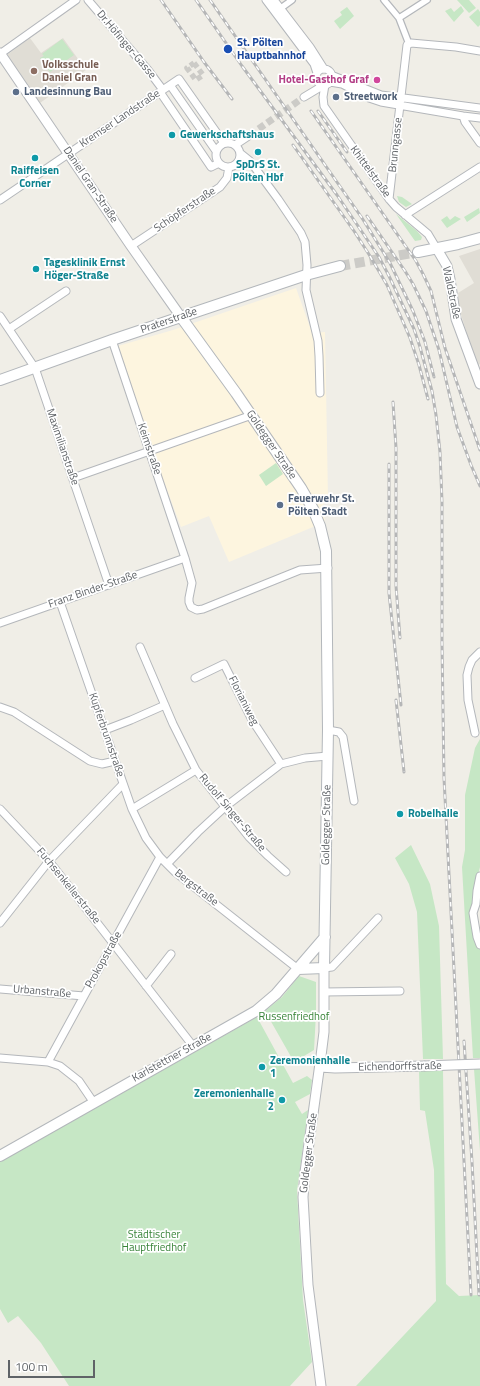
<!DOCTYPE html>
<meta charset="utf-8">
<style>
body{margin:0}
#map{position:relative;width:480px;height:1386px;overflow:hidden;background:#f0eee7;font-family:"Titillium Web",sans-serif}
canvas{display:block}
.scale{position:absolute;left:8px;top:1360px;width:87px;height:18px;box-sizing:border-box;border:2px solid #5f6367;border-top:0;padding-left:5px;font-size:12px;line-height:14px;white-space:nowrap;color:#5f6367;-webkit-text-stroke:3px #fff;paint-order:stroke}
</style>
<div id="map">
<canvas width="480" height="1386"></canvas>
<div class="scale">100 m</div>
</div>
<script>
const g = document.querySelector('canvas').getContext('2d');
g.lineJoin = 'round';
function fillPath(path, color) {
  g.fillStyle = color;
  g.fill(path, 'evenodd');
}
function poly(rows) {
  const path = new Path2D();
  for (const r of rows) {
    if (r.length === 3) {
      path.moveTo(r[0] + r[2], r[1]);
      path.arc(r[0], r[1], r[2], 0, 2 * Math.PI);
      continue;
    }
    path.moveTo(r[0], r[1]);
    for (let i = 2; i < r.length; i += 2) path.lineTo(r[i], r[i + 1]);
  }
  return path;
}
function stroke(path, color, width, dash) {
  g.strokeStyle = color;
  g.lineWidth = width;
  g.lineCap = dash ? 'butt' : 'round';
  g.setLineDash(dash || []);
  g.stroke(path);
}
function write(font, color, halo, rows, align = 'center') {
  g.font = font + ' "Titillium Web",sans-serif';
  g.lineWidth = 3.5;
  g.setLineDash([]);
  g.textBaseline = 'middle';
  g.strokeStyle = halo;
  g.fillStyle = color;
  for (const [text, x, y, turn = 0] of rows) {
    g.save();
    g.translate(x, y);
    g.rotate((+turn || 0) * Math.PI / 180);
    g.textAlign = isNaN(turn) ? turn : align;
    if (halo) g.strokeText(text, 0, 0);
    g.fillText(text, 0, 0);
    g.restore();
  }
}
const commercial = poly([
 [296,288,312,333,325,332,328,499,323,505,325,522,229,562,209,516,181,527,150,445,118,346,173,330]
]);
const education = poly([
 [30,38,41,53,63,38,86,70,40,103,7,55],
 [480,249,480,364,477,366,459,308,458,293,474,283,459,256]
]);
const green = poly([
 [457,0,469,0,476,8,469,13],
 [461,6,464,11,454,22,445,11,451,8,454,12],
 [347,7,354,16,340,29,334,21,342,15,340,12],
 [478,9,480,12,480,25,478,27,469,17],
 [62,39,74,55,50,72,40,58,44,56,42,54],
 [397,196,402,197,412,204,406,207,399,202],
 [479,208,480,213,467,222,464,217],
 [396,214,417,231,422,237,421,240,415,241],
 [447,216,450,220,455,216,461,219,447,228,441,220],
 [276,463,283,474,266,486,259,475],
 [480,739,480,867,473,896,471,912,476,938,480,949,480,1058,473,1058,462,867,465,850,465,795,475,748],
 [411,845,430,884,439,926,443,1059,423,1059,417,912,409,884,395,858],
 [299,976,316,982,316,1014,314,1050,294,1062,265,1011,282,997],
 [257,1017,293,1083,307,1076,312,1080,310,1094,295,1102,302,1114,308,1110,297,1191,303,1300,312,1362,290,1386,69,1386,41,1343,18,1316,8,1323,0,1309,0,1162],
 [480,1069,480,1151,474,1069],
 [443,1070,446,1284,459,1296,480,1295,480,1386,356,1386,436,1301,434,1170,425,1111,420,1110,419,1071]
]);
const pedestrianTunnel = poly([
 [194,63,203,75,196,80,187,68,194,63]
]);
const minorTunnel = poly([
 [250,135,304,97]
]);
const secondaryTunnel = poly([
 [340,266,418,252]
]);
const pedestrian = poly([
 [384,0,399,18,409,44],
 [281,8,292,0],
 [399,18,427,0]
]);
const minor = poly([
 [88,0,148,70,163,90],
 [266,0,314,64,317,73],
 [274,0,310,47,324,69],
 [0,54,76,0],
 [324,77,8],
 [331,75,381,95,480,108],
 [330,82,342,84,369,98,381,102,463,116,480,118],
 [170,85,216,151],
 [325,85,323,97,324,106,389,199,396,207,428,234,437,249],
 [160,92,211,167,219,163],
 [304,97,319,88,323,84],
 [463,116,465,122,480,143],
 [228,155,12],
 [235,145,250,135],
 [240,153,250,161,278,199,301,233,305,242,307,265,306,290,318,341,319,356,320,393],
 [389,199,407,45,411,43,456,47,480,51],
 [0,200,179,79,224,143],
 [405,215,480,167],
 [131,246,220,187,227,178,229,167],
 [0,316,35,368,109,585],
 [9,329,66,291],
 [112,340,185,558,192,583,189,598,189,602,191,607,197,610,203,609,300,570,328,568],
 [73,478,252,415],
 [60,602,132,809,146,838,160,857,175,872,298,969],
 [0,623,185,558],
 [140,647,173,724,196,770,249,837,268,856,286,872],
 [195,678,224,664,252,720,281,764],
 [0,707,14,712,90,761,102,764,115,761],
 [105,730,131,720,165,705],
 [328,730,339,732,343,737,354,801],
 [475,733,468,700,467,675,469,667,472,660,480,652],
 [0,809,49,861,193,1046],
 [132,809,196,770],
 [167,864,198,832,225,807,281,764,305,758,328,756],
 [480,876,477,891,476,904,473,913,477,937,480,945],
 [0,923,49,861,123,784],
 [324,968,332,967,378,918],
 [146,986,171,954],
 [0,989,84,996],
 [324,992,400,991],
 [0,1058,48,1062,60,1066,79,1081,94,1103],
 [48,1062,160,857]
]);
const tertiary = poly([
 [0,53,131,246,181,317],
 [437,249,447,266,450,279,456,319,480,384],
 [320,1067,335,1068,424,1066],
 [321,1386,308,1285,303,1197,305,1172,321,1056,324,1032,324,968]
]);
const secondary = poly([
 [418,252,458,244,480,238],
 [181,317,236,393,301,488,313,509,320,526,326,551,328,730,324,968,298,969],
 [0,380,112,340,306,275,340,266],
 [0,1156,256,1011,276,994,325,937]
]);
const rail = poly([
 [161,0,204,62,232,99],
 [196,0,242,66,337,195,379,257,389,276,414,329,420,347,432,391,436,415,440,452,442,502,442,642,444,778,471,1295],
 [210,0,362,218,390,263,413,311,425,342,434,377],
 [311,111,416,261,423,274,431,291,445,348,480,450],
 [318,111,347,152],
 [293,145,354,231,370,256,387,285,410,338,419,365,428,399],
 [367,216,405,271,413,284,426,311,439,350,457,427,471,465,480,486],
 [393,402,396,448,396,586,400,638],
 [389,464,389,593,401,705],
 [396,700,404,772],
 [464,1041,472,1162,479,1295]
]);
const tertiaryBridge = poly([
 [424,1066,480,1064]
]);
const markers = [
 [228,49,5,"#1a4fb4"],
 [34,71,4,"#8d6e63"],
 [377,80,4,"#d1479c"],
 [16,92,4,"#5c6f8a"],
 [336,97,4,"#5c6f8a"],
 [172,135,4,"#0f9aa8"],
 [258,152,4,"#0f9aa8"],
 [35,158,4,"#0f9aa8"],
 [36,269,4,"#0f9aa8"],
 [280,505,4,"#5c6f8a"],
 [400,814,4,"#0f9aa8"],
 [262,1067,4,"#0f9aa8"],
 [282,1100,4,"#0f9aa8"]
];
const transitNames = [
 ["St. Pölten",237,43],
 ["Hauptbahnhof",237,56]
];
const streetNames = [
 ["Dr.Höfinger-Gasse",126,45,50],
 ["Kremser Landstraße",120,119,-34],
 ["Brunngasse",396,145,-84],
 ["Khittelstraße",370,172,54],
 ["Daniel Gran-Straße",90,185,56],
 ["Schöpferstraße",185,210,-34],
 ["Waldstraße",451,293,78],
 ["Praterstraße",169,321,-19],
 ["Goldegger Straße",271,445,56],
 ["Maximilianstraße",62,447,71],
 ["Keimstraße",149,449,71],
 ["Franz Binder-Straße",93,590,-19],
 ["Florianiweg",243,701,63],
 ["Kupferbrunnstraße",106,735,71],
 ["Rudolf Singer-Straße",232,813,50],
 ["Goldegger Straße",327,825,-89],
 ["Fuchsenkellerstraße",68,886,51],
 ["Bergstraße",196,888,38],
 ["Prokopstraße",104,960,-61],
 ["Urbanstraße",42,992,5],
 ["Karlstettner Straße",172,1058,-29],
 ["Eichendorffstraße",400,1067,-1],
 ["Goldegger Straße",309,1153,-83]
];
const educationNames = [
 ["Volksschule",42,65],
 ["Daniel Gran",42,78]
];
const hotelNames = [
 ["Hotel-Gasthof Graf",369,80]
];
const serviceNames = [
 ["Landesinnung Bau",24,92],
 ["Streetwork",344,97],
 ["Feuerwehr St.",288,499],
 ["Pölten Stadt",288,512]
];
const cultureNames = [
 ["Gewerkschaftshaus",180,135],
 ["SpDrS St.",258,165,"center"],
 ["Pölten Hbf",258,178,"center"],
 ["Raiffeisen",35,171,"center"],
 ["Corner",35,184,"center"],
 ["Tagesklinik Ernst",44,263],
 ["Höger-Straße",44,276],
 ["Robelhalle",408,814],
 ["Zeremonienhalle",270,1061],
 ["1",270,1074],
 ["Zeremonienhalle",274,1094,"right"],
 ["2",274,1107,"right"]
];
const parkNames = [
 ["Russenfriedhof",294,1017],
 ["Städtischer",154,1235],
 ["Hauptfriedhof",154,1248]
];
fillPath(commercial, '#fdf5df');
fillPath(education, '#e0ddd5');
fillPath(green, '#c6e7c5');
stroke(pedestrianTunnel, '#cccbc7', 5.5, [5.5, 3]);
stroke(minorTunnel, '#cccbc7', 7, [7, 3.5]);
stroke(secondaryTunnel, '#cccbc7', 10, [10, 5]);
stroke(pedestrian, '#b4b7bb', 8);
stroke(minor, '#b4b7bb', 9);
stroke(tertiary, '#b4b7bb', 11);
stroke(secondary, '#b3b7bb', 12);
stroke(pedestrian, '#fff', 5.5);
stroke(minor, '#fff', 7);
stroke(tertiary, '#fff', 9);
stroke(secondary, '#fff', 10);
stroke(rail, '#b5b6b7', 3);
stroke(rail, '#fff', 1.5, [4.5]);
stroke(tertiaryBridge, '#b4b7bb', 11, []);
stroke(tertiaryBridge, '#fff', 9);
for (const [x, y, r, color] of markers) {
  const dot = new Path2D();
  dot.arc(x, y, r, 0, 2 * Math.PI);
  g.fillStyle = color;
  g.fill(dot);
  stroke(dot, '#fff', 1.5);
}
write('bold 11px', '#164399', '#fff', transitNames, 'left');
write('11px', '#5f6367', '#fff', streetNames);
write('bold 11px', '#785e54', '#fff', educationNames, 'left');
write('bold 11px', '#b23c85', '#fff', hotelNames, 'right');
write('bold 11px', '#4e5e75', '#fff', serviceNames, 'left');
write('bold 11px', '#0d838f', '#fff', cultureNames, 'left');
write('11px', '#388439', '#fff', parkNames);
</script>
